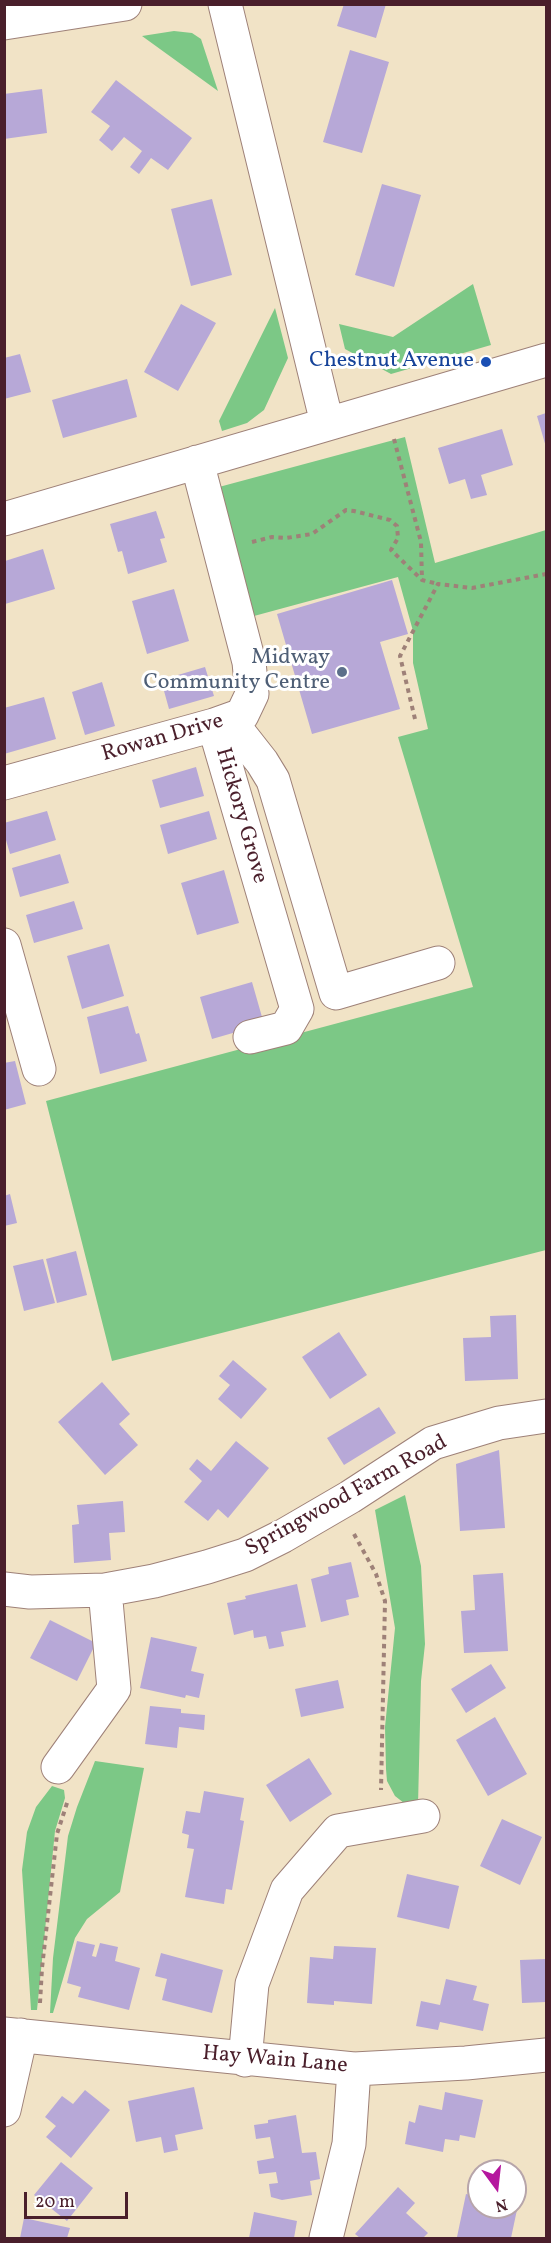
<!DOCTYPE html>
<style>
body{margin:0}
#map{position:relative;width:551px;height:2243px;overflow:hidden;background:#f1e3c6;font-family:Vollkorn,serif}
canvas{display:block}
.frame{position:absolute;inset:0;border:6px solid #4a1f2b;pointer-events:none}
.north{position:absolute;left:467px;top:2159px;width:60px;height:60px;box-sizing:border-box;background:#fff;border:2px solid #b7a5aa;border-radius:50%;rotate:165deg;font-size:16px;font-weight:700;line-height:24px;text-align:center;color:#4a1f2b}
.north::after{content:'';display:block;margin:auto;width:21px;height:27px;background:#b5179e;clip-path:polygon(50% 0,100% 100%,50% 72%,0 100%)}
.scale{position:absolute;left:24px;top:2192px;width:104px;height:27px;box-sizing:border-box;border:3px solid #4a1f2b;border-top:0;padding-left:8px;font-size:18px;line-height:21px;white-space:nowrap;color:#4a1f2b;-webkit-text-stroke:4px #fff;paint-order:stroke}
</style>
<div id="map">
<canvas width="551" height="2243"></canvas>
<div class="frame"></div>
<div class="north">N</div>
<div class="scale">20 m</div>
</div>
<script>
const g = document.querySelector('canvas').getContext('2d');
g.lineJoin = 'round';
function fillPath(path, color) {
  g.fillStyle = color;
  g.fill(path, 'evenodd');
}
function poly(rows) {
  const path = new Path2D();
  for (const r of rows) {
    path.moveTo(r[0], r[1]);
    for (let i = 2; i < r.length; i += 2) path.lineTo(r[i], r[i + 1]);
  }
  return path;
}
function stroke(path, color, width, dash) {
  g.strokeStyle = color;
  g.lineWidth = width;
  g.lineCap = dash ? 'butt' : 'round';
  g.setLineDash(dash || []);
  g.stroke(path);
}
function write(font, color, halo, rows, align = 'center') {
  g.font = font + ' Vollkorn,serif';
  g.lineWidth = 6;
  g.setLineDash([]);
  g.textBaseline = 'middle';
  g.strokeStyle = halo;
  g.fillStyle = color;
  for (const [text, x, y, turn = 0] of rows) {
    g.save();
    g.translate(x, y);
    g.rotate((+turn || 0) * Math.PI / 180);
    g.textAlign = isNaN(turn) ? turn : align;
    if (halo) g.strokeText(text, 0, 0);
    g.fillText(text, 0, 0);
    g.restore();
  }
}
const green = poly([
 [174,31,192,33,201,39,218,91,142,36],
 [473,284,491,345,391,374,345,349,339,324,393,337],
 [275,308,288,358,264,410,247,423,222,431,219,421],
 [405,437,435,563,546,530,546,1250,112,1361,46,1101,473,987,398,737,428,729,413,663,413,631,398,577,254,616,219,487],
 [405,1495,421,1566,425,1644,421,1681,418,1805,404,1803,395,1796,387,1781,386,1769,385,1727,395,1628,375,1510],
 [95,1761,144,1768,120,1892,87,1919,75,1938,53,2013,50,2013,53,1958,68,1836,77,1807],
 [52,1786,64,1790,65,1798,55,1831,37,2010,31,2010,22,1870,27,1832,36,1807]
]);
const building = poly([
 [344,4,386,4,376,38,337,26],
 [350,50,389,62,362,153,323,142],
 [116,80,192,138,168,170,151,158,139,174,130,167,142,151,124,137,112,151,99,140,110,126,91,112],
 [42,89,47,133,4,139,4,94],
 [382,184,421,195,394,287,355,275],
 [212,199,232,275,191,286,171,209],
 [181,304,216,323,178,391,144,372],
 [20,354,31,392,4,399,4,358],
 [127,379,137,417,63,438,52,400],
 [546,413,546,447,537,416],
 [502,429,513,465,481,475,487,495,471,499,465,479,449,484,438,448],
 [156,511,165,538,160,539,167,562,128,574,122,551,118,552,110,524],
 [43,549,55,589,5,604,5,561],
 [392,580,408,634,380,642,400,709,312,734,277,614],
 [174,589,189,641,147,654,132,601],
 [205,667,214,696,169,709,161,680],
 [102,682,115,726,85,735,72,692],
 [44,697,56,739,4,754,4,708],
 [196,767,204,796,160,808,152,780],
 [47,811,56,840,10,854,4,833,4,823],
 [209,811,217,839,168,854,160,825],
 [60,854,69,883,20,897,12,868],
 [224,870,239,923,197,935,181,883],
 [74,901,83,929,34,943,26,915],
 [109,944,124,996,82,1009,67,956],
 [252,982,264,1024,212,1039,200,997],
 [128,1006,136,1034,139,1033,147,1061,100,1074,87,1017],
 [15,1061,26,1104,4,1110,4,1063],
 [10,1194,17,1223,4,1226,4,1196],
 [76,1251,87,1295,57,1303,46,1259],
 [43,1259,55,1303,24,1311,13,1266],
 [516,1315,518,1379,465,1381,463,1338,491,1337,490,1316],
 [339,1332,367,1375,330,1399,302,1357],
 [233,1360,267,1389,241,1419,218,1399,230,1385,219,1376],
 [102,1382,130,1414,119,1424,138,1445,105,1475,58,1422],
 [379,1407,396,1433,344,1465,327,1438],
 [236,1441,269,1468,228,1518,218,1509,208,1521,184,1502,202,1481,189,1469,197,1459,211,1471],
 [499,1450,505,1528,460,1531,456,1464],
 [123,1501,125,1532,109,1533,111,1560,74,1563,72,1525,79,1524,77,1505],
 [351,1562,359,1597,346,1600,349,1615,321,1622,311,1579,329,1574,328,1567],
 [503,1573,508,1651,464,1653,461,1611,475,1610,473,1575],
 [297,1584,306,1627,281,1632,284,1646,269,1649,266,1636,254,1638,253,1630,234,1635,227,1603,246,1599,245,1596],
 [50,1620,96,1643,77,1681,30,1658],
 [151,1637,197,1647,191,1671,204,1674,199,1698,186,1695,185,1698,140,1688],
 [491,1664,506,1688,466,1713,451,1689],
 [338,1680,344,1708,301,1717,295,1689],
 [150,1706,181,1709,181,1713,205,1715,204,1730,179,1727,177,1748,145,1744],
 [495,1717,527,1774,488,1796,456,1740],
 [309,1758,332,1794,290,1822,266,1785],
 [204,1791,244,1798,240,1820,244,1821,232,1890,226,1889,224,1904,185,1897,194,1849,187,1848,189,1835,182,1833,186,1811,200,1813],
 [502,1819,542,1837,520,1885,480,1866],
 [407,1874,459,1886,449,1929,397,1917],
 [77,1941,95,1945,92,1956,96,1957,100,1943,118,1947,115,1961,140,1968,129,2010,78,1997,81,1987,67,1983],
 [334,1946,376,1948,372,2004,334,2001,334,2005,307,2003,310,1957,333,1959],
 [161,1953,223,1970,212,2013,162,2000,167,1979,155,1976],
 [546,1959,546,2002,522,2003,520,1960],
 [446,1979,477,1986,473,2000,489,2004,483,2031,440,2022,438,2030,416,2026,421,2001,440,2005],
 [194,2087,203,2129,175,2135,178,2150,164,2153,161,2137,136,2142,128,2101],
 [85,2090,110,2110,71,2158,46,2137,56,2126,45,2117,62,2096,73,2104],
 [445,2092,483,2100,475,2138,460,2135,459,2141,445,2139,443,2152,405,2144,409,2121,415,2123,419,2105,442,2110],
 [296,2115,302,2153,316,2152,320,2179,310,2181,312,2195,282,2200,271,2197,269,2184,278,2183,276,2172,259,2174,257,2161,274,2158,270,2137,256,2139,254,2125,268,2123,268,2120],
 [61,2162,93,2188,67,2221,34,2195],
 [398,2187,415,2203,406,2213,428,2233,423,2238,360,2238,355,2234],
 [466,2194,479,2197,479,2207,518,2205,511,2238,457,2237],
 [254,2212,297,2221,294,2238,249,2238],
 [24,2218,70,2228,67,2238,20,2238]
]);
const path = poly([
 [394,439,421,542,422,580],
 [252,542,272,537,286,538,312,534,346,510,354,511,390,520,397,526,398,538,391,550,422,580,438,584],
 [415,719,400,656,438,584,472,588,546,574],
 [354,1534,376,1574,385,1601,381,1790],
 [40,2003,42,1968,57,1834,68,1800]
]);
const minor = poly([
 [225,4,327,423],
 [4,23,125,4],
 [4,519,546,360],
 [229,720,262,762,273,780,336,993,438,963],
 [214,725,297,1009,286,1028,250,1037],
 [4,783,214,725,242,715,252,694,249,662,197,462],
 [4,945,39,1069],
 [4,1589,30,1592,105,1590,154,1581,207,1567,245,1555,283,1536,350,1497,433,1443,499,1423,546,1416],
 [58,1767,114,1689,105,1590],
 [4,2034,354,2069,466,2063,546,2055],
 [245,2060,252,1984,287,1890,338,1831,423,1816],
 [4,2110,21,2035],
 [326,2238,349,2144,354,2069]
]);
const markers = [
 [486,362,6,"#1a4fb4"],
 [342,672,6,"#5c6f8a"]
];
const transitNames = [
 ["Chestnut Avenue",474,362]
];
const serviceNames = [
 ["Midway",330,659],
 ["Community Centre",330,684]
];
const streetNames = [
 ["Rowan Drive",163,739,-16],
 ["Hickory Grove",240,816,74],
 ["Springwood Farm Road",347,1497,-29],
 ["Hay Wain Lane",275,2061,5]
];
fillPath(green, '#7cc886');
fillPath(building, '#b7a8d7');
stroke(minor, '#9e8178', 35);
stroke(path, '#9e8178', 4, [4.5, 4.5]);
stroke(minor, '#fff', 33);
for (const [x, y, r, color] of markers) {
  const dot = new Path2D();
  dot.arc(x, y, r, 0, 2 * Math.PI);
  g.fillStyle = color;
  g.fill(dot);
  stroke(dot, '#fff', 2);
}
write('22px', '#164399', '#fff', transitNames, 'right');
write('22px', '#4e5e75', '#fff', serviceNames, 'right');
write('22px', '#4a1f2b', '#fff', streetNames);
</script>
